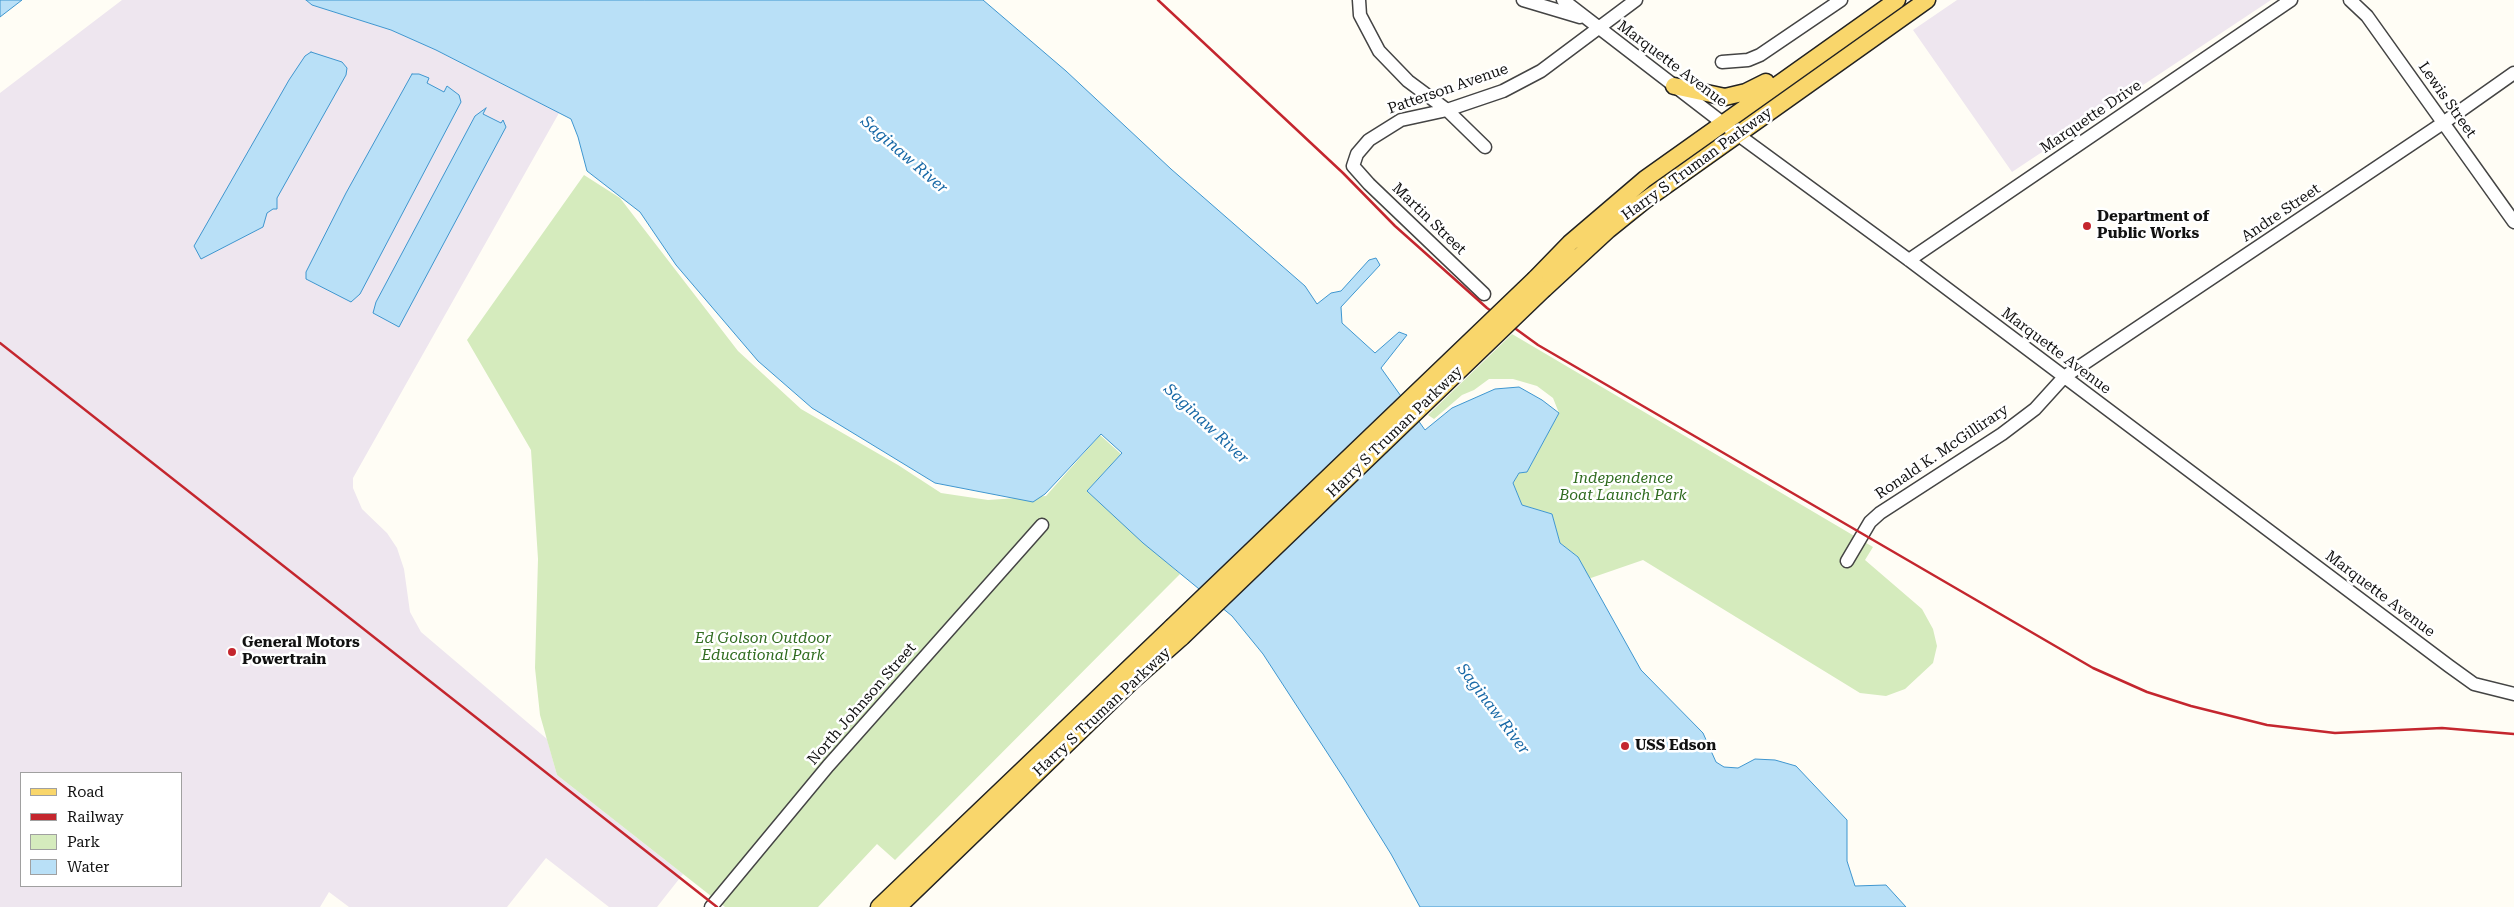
<!DOCTYPE html>
<style>
body{margin:0}
#map{position:relative;width:2514px;height:907px;overflow:hidden;background:#fffdf5;font-family:"Roboto Serif",serif}
canvas{display:block}
.legend{position:absolute;left:20px;top:772px;width:162px;height:115px;box-sizing:border-box;background:#fff;border:1px solid #a0a0a0;margin:0;padding:6px 9px;list-style:none;font-size:15px;color:#111}
.legend li{display:flex;align-items:center;gap:10px;height:25px}
.legend b{width:25px;border:1px solid #a0a0a0}
</style>
<div id="map">
<canvas width="2514" height="907"></canvas>
<ul class="legend">
<li><b style="height:6px;background:#f9d66b"></b>Road</li>
<li><b style="height:6px;background:#c4262e"></b>Railway</li>
<li><b style="height:14px;background:#d5ebbd"></b>Park</li>
<li><b style="height:14px;background:#b9e0f7"></b>Water</li>
</ul>
</div>
<script>
const g = document.querySelector('canvas').getContext('2d');
g.lineJoin = 'round';
function fillPath(path, color) {
  g.fillStyle = color;
  g.fill(path, 'evenodd');
}
function poly(rows) {
  const path = new Path2D();
  for (const r of rows) {
    path.moveTo(r[0], r[1]);
    for (let i = 2; i < r.length; i += 2) path.lineTo(r[i], r[i + 1]);
  }
  return path;
}
function stroke(path, color, width, dash) {
  g.strokeStyle = color;
  g.lineWidth = width;
  g.lineCap = dash ? 'butt' : 'round';
  g.setLineDash(dash || []);
  g.stroke(path);
}
function write(font, color, halo, rows, align = 'center') {
  g.font = font + ' "Roboto Serif",serif';
  g.lineWidth = 5;
  g.setLineDash([]);
  g.textBaseline = 'middle';
  g.strokeStyle = halo;
  g.fillStyle = color;
  for (const [text, x, y, turn = 0] of rows) {
    g.save();
    g.translate(x, y);
    g.rotate((+turn || 0) * Math.PI / 180);
    g.textAlign = isNaN(turn) ? turn : align;
    if (halo) g.strokeText(text, 0, 0);
    g.fillText(text, 0, 0);
    g.restore();
  }
}
const industrial = poly([
 [122,0,306,0,312,5,391,30,436,50,559,113,353,478,353,488,362,509,387,533,397,548,404,569,410,612,421,632,547,739,557,775,683,874,657,907,609,907,546,858,507,907,349,907,329,892,320,907,0,907,0,93],
 [21,773,181,773,181,886,21,886],
 [1957,0,2271,0,2012,172,1913,30]
]);
const green = poly([
 [584,175,620,198,738,351,801,409,898,465,941,493,988,500,1046,496,1100,435,1121,454,1087,491,1180,574,895,860,877,844,818,907,725,907,557,775,540,715,535,668,538,559,531,450,467,340],
 [1512,334,1873,547,1865,560,1922,609,1933,629,1937,646,1933,663,1905,689,1886,696,1860,693,1643,560,1588,579,1578,557,1560,543,1552,514,1522,505,1513,483,1519,473,1527,472,1559,413,1553,398,1537,386,1513,379,1489,379,1474,390,1462,395,1434,419,1428,415]
]);
const water = poly([
 [0,0,22,0,0,17,0,0],
 [306,0,983,0,1066,71,1171,169,1305,286,1317,304,1331,293,1341,291,1369,260,1376,258,1380,265,1341,307,1342,323,1375,353,1399,332,1407,335,1381,368,1425,430,1452,408,1495,389,1519,387,1542,400,1559,413,1527,472,1519,473,1513,483,1522,505,1552,514,1560,543,1578,557,1641,670,1703,733,1716,762,1724,767,1738,768,1755,759,1775,760,1796,766,1847,820,1847,861,1855,886,1886,885,1906,907,1420,907,1391,854,1345,780,1263,654,1232,616,1143,543,1087,491,1122,453,1101,434,1045,494,1033,502,935,483,812,408,758,361,676,265,640,212,587,171,578,137,571,119,436,50,391,30,312,5,306,0],
 [311,52,342,62,347,68,346,75,277,198,277,209,273,209,267,213,263,227,201,259,194,246,289,80,305,56,311,52],
 [412,74,419,74,429,78,427,83,444,92,447,86,459,95,461,102,360,294,351,302,306,279,306,272,346,193,412,74],
 [486,108,483,114,501,123,503,120,506,127,399,327,373,313,376,302,475,116,486,108]
]);
const minor = poly([
 [1359,0,1360,15,1379,51,1408,81,1447,110,1485,147],
 [1523,0,1580,17],
 [1563,0,1737,134,1909,260,2449,666,2474,684,2514,694],
 [2350,0,2367,16,2514,222],
 [1722,62,1748,60,1760,55,1841,0],
 [1909,260,2291,0],
 [1484,294,1369,184,1353,166,1357,154,1369,140,1401,120,1447,110,1503,91,1541,71,1636,0],
 [1847,561,1870,522,1880,513,2002,434,2035,409,2064,377,2443,123,2514,73],
 [711,907,828,766,1042,525]
]);
const major = poly([
 [1674,86,1725,97,1746,92,1766,82],
 [1535,279,1570,243,1645,179,1897,0],
 [1544,289,1608,230,1644,201,1927,0],
 [879,907,1172,627],
 [898,907,1130,683,1182,637]
]);
const rail = poly([
 [1158,0,1343,173,1395,226,1487,308,1538,345,2093,668,2147,692,2191,706,2267,725,2335,733,2442,728,2514,734],
 [0,343,717,907]
]);
const majorBridge = poly([
 [1172,627,1535,279],
 [1182,637,1544,289]
]);
const markers = [
 [2087,226,5,"#c4262e"],
 [232,652,5,"#c4262e"],
 [1625,746,5,"#c4262e"]
];
const streetNames = [
 ["Marquette Avenue",1672,64,37],
 ["Patterson Avenue",1448,89,-19],
 ["Lewis Street",2447,100,55],
 ["Marquette Drive",2091,117,-34],
 ["Harry S Truman Parkway",1697,164,-36],
 ["Andre Street",2281,213,-34],
 ["Martin Street",1429,219,44],
 ["Marquette Avenue",2056,351,37],
 ["Harry S Truman Parkway",1395,432,-44],
 ["Ronald K. McGillirary",1942,452,-34],
 ["Marquette Avenue",2380,594,37],
 ["North Johnson Street",862,704,-49],
 ["Harry S Truman Parkway",1102,712,-43]
];
const poiNames = [
 ["Department of",2097,217],
 ["Public Works",2097,234],
 ["General Motors",242,643],
 ["Powertrain",242,660],
 ["USS Edson",1635,746]
];
const parkNames = [
 ["Independence",1623,479],
 ["Boat Launch Park",1623,496],
 ["Ed Golson Outdoor",763,639],
 ["Educational Park",763,656]
];
const waterNames = [
 ["Saginaw River",904,155,41],
 ["Saginaw River",1206,424,43],
 ["Saginaw River",1493,709,53]
];
fillPath(industrial, '#eee6ef');
fillPath(green, '#d5ebbd');
fillPath(water, '#b9e0f7');
stroke(water, '#3f96cf', 1);
stroke(minor, '#444', 15);
stroke(major, '#222', 19);
stroke(minor, '#fff', 12);
stroke(major, '#f9d66b', 16);
stroke(rail, '#c4262e', 2.5);
stroke(majorBridge, '#222', 19, []);
stroke(majorBridge, '#f9d66b', 16);
for (const [x, y, r, color] of markers) {
  const dot = new Path2D();
  dot.arc(x, y, r, 0, 2 * Math.PI);
  g.fillStyle = color;
  g.fill(dot);
  stroke(dot, '#fff', 2);
}
write('15px', '#111', '#fff', streetNames);
write('bold 15px', '#111', '#fff', poiNames, 'left');
write('italic 15px', '#2f6b1f', '#fff', parkNames);
write('italic 16px', '#1768a6', '#fff', waterNames);
</script>
